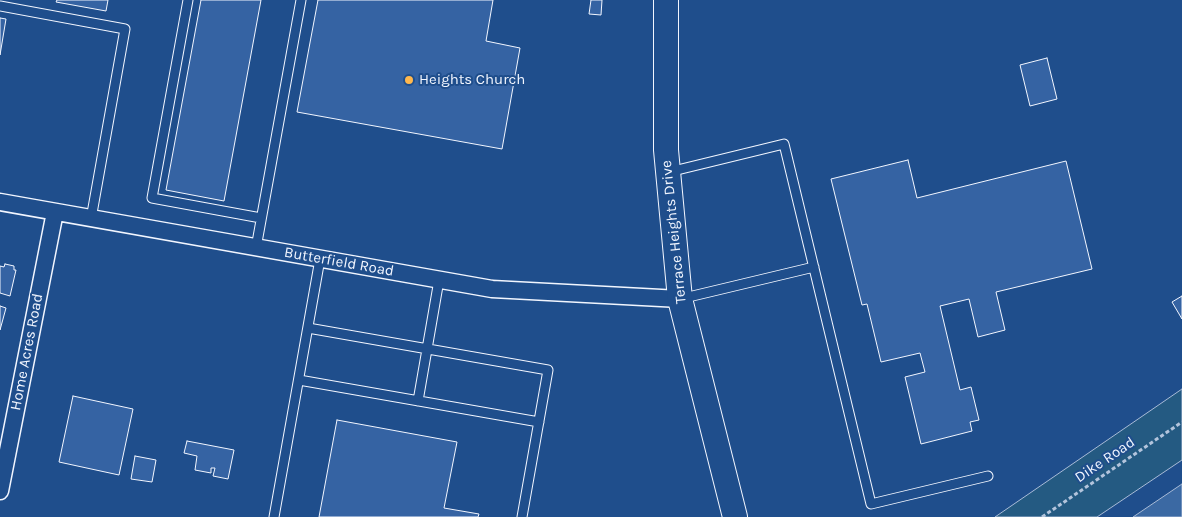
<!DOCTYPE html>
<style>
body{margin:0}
canvas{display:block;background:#1f4e8c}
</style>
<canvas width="1182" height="517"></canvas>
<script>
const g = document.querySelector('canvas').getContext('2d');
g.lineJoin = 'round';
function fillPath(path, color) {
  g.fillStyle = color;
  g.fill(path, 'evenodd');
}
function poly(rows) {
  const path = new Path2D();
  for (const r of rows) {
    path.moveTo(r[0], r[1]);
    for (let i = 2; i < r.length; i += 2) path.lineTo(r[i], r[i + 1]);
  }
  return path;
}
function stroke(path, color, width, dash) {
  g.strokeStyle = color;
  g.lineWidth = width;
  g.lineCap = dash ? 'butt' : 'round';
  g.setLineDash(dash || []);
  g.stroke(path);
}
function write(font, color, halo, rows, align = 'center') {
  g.font = font + ' Karla,sans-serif';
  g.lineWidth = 4;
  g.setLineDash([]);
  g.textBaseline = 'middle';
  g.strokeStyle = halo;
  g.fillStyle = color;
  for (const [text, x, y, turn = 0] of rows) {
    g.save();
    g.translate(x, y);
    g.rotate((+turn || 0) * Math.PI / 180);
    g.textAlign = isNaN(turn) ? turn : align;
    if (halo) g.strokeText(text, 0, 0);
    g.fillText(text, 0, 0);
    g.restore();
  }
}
const green = poly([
 [1182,389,1182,460,1097,517,995,517,1182,389]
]);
const water = poly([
 [1182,484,1182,517,1133,517,1182,484]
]);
const building = poly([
 [57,0,108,0,106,11,56,2,57,0],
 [201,0,261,0,224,201,166,190,201,0],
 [318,0,493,0,486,41,520,48,502,149,297,112,318,0],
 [591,0,602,0,601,15,589,14,591,0],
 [0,18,6,19,0,55,0,18],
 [1047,58,1057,99,1030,106,1020,65,1047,58],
 [908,160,917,198,1066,161,1092,269,996,292,1005,330,978,337,969,299,940,306,960,390,971,387,979,420,970,422,972,431,921,444,905,377,925,372,920,353,881,362,867,304,862,305,831,179,908,160],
 [5,264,14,266,14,270,16,270,10,296,0,293,0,266,4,267,5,264],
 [1182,296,1182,319,1172,302,1182,296],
 [0,306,6,308,0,330,0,306],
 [73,396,133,409,119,475,59,462,73,396],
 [337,420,457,442,444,508,479,514,478,517,319,517,337,420],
 [187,441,234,450,228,479,213,476,215,468,211,468,211,473,195,470,197,456,184,453,187,441],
 [135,456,156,460,152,482,131,479,135,456]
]);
const path = poly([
 [1042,517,1182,422]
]);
const service = poly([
 [188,0,152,198,261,218],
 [0,6,125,29,91,219],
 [669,172,784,144,871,504,988,476],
 [256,248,301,0],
 [680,299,814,267],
 [308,328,548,370,522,517],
 [299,380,539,422],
 [418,401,439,280],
 [274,517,320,259]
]);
const minor = poly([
 [0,202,492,289,680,299],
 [0,491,55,212]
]);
const secondary = poly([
 [666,0,666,150,680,299,735,517]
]);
const markers = [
 [409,80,5,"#ffb74d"]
];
const poiNames = [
 ["Heights Church",419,80]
];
const streetNames = [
 ["Terrace Heights Drive",674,232,-96],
 ["Butterfield Road",339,262,10],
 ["Home Acres Road",27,352,-79],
 ["Dike Road",1105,460,-34]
];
fillPath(green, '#245a82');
stroke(green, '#a8bbd7', 1);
fillPath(water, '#3b69a3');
stroke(water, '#a8bbd7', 1);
fillPath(building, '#3563a3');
stroke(building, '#f2f6ff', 1);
stroke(service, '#f2f6ff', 11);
stroke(minor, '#f2f6ff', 19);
stroke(secondary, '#f2f6ff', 26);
stroke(path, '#b3c4dc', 3, [4, 2.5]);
stroke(service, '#1f4e8c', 9);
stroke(minor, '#1f4e8c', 16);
stroke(secondary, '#1f4e8c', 24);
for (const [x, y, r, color] of markers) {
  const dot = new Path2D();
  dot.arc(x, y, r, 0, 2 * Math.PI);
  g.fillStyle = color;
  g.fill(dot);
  stroke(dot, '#1f4e8c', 2);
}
write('15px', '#f2f6ff', '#1f4e8c', poiNames, 'left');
write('15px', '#f2f6ff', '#1f4e8c', streetNames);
</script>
